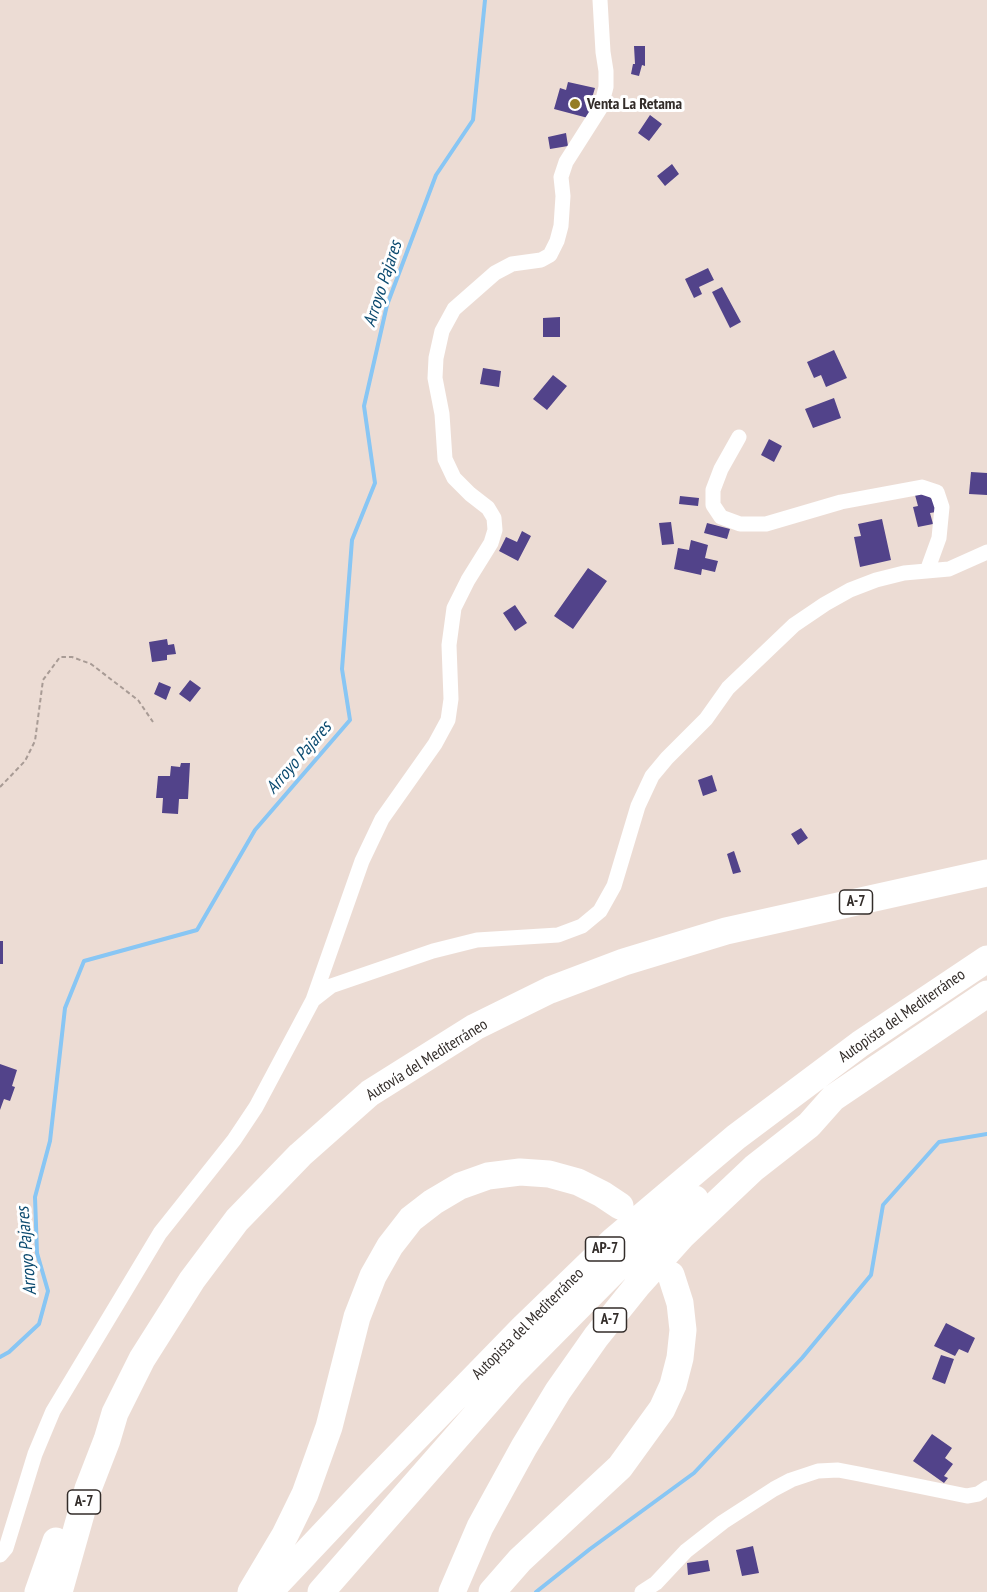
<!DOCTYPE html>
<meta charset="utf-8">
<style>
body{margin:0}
canvas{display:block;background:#ecdcd4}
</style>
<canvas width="987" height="1592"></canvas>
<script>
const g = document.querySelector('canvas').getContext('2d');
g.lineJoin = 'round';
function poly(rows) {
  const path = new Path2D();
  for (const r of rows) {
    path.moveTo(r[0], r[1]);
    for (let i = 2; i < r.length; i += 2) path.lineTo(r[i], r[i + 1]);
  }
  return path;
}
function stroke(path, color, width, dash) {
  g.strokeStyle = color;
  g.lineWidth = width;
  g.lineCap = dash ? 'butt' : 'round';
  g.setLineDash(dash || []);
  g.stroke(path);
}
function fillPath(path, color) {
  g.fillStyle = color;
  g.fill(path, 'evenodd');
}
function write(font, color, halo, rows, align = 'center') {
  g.font = font + ' "PT Sans Narrow",sans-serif';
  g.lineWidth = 6;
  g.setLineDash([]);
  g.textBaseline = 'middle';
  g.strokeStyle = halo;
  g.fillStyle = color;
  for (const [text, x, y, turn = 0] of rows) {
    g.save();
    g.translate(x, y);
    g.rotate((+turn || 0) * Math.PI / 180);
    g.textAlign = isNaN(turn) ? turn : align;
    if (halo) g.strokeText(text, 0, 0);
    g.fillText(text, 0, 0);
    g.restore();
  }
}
const stream = poly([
 [0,1357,9,1352,39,1324,48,1291,37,1253,35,1197,50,1141,65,1008,84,961,197,930,255,830,350,720,342,669,352,540,375,483,364,406,387,305,436,175,473,120,485,0],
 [536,1592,590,1549,694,1473,802,1358,871,1275,883,1205,939,1142,987,1134]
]);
const building = poly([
 [634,46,645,46,645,66,642,65,639,76,631,74,633,64,635,64],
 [568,82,595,88,592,98,597,99,588,118,554,109,560,88,566,90],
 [650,115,662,124,649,141,638,133],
 [566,133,568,146,550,149,548,137],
 [672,164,679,174,665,186,657,176],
 [708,268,714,280,699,287,702,294,694,298,685,279],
 [722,287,741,322,730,328,712,292],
 [560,317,560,337,543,337,543,318],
 [834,350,847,378,826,387,821,375,814,378,807,362],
 [483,368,501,371,499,387,480,384],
 [553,375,567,386,547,410,533,399],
 [834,398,841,418,813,428,805,409],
 [769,439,782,446,774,462,761,455],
 [971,472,987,473,987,495,969,494],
 [926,493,933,500,936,512,930,513,933,524,918,527,913,507,918,506,915,495],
 [680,496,699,498,698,506,679,504],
 [882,519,891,560,860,567,854,537,861,536,858,524],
 [671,522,674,544,662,545,659,523],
 [707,523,730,529,727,539,704,533],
 [522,531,531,536,518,561,499,551,506,537,517,542],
 [691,540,708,545,705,558,718,561,715,572,702,569,701,575,674,569,678,548,689,550],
 [588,568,607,581,573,629,554,616],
 [515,605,527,623,515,631,503,613],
 [167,639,168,645,174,644,176,654,167,655,167,660,152,662,149,642],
 [190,680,201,688,190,702,179,694],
 [159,682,171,687,166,700,154,694],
 [181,763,190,763,188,799,179,799,178,814,162,813,163,798,156,798,158,776,170,776,171,766,180,767],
 [712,775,717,791,703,796,698,780],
 [801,828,808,838,798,845,791,834],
 [734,851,741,872,733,874,727,854],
 [0,941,3,941,3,964,0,964],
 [0,1064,17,1070,12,1086,15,1087,10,1101,4,1099,0,1110],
 [946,1323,975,1338,968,1353,959,1349,955,1356,934,1346],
 [941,1355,954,1359,945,1384,932,1379],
 [932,1434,952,1448,945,1458,953,1464,944,1476,948,1478,944,1483,913,1461],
 [753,1546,759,1573,742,1576,736,1550],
 [708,1560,710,1571,688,1575,687,1563]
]);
const path = poly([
 [0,787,25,761,35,741,43,680,60,657,72,657,91,664,138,700,153,722]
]);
const minor = poly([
 [739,437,721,469,713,490,713,505,721,517,740,524,766,524,841,502,922,487,937,492,942,507,939,538,927,571],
 [313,1000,331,986,433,951,477,940,558,935,582,926,600,911,614,886,638,806,652,776,667,758,706,719,728,688,794,625,825,604,850,590,876,580,904,573,949,569,987,552],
 [0,1555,6,1548,35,1454,53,1411,160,1233,234,1140,256,1107,313,1000,362,861,382,819,435,744,448,720,451,699,449,645,454,608,468,580,491,543,495,530,494,518,488,508,470,494,454,478,445,459,442,414,435,378,436,358,442,331,454,309,495,273,512,264,541,260,550,255,557,241,561,226,563,196,561,177,566,162,601,107,606,87,606,71,603,52,600,0],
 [642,1592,656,1583,686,1551,723,1522,774,1489,791,1480,818,1471,838,1470,859,1474,967,1496,978,1494,987,1488]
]);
const motorway = poly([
 [38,1592,56,1541],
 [59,1592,88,1489,107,1440,115,1413,142,1359,192,1280,237,1220,300,1155,370,1093,475,1027,550,990,624,962,726,931,987,873],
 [251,1592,285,1535,305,1494,329,1427,357,1317,373,1276,390,1246,411,1219,433,1202,460,1186,488,1176,520,1172,549,1174,578,1182,602,1194,620,1206],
 [269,1592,370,1485,523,1328,614,1240,736,1137,860,1044,987,959],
 [321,1592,511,1375,614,1271,695,1199],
 [452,1592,480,1527,524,1447,558,1391,596,1337,637,1286,682,1236,754,1168,809,1125,833,1098,987,994],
 [492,1592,520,1560,620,1467,662,1409,673,1385,680,1358,683,1330,680,1303,671,1275]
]);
const markers = [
 [575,104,6,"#957d25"]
];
const shields = [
 [856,902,33],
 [605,1249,39],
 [610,1320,33],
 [84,1502,33]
];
const shieldNames = [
 ["A-7",856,902],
 ["AP-7",605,1249],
 ["A-7",610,1320],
 ["A-7",84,1502]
];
const poiNames = [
 ["Venta La Retama",587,104]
];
const streetNames = [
 ["Autopista del Mediterráneo",902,1016,-35],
 ["Autovía del Mediterráneo",427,1060,-32],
 ["Autopista del Mediterráneo",528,1324,-45]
];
const waterNames = [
 ["Arroyo Pajares",383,284,-72],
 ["Arroyo Pajares",299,758,-49],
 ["Arroyo Pajares",27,1251,-95]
];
stroke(stream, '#88c6f4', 4);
fillPath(building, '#52438a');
stroke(path, '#a89b95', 2, [4.5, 3]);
stroke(minor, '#fff', 15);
stroke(motorway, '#fff', 27);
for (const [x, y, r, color] of markers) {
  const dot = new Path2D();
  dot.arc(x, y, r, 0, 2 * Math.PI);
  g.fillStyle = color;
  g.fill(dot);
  stroke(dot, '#fff', 2);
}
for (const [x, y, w] of shields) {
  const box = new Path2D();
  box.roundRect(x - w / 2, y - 12, w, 24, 4.5);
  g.fillStyle = '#fff';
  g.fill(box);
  stroke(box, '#332d2a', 1.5);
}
write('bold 15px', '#332d2a', null, shieldNames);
write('bold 16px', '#332d2a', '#fff', poiNames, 'left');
write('16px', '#332d2a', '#fff', streetNames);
write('italic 18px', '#0b4a6f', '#fff', waterNames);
</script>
